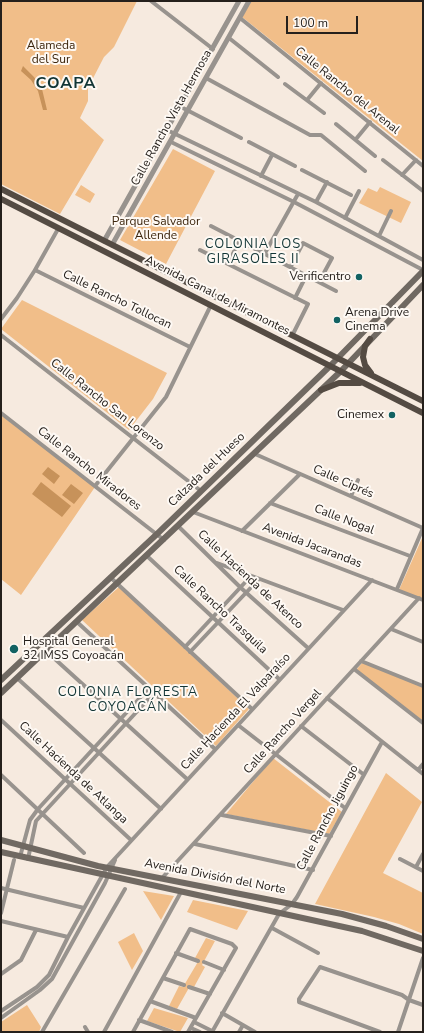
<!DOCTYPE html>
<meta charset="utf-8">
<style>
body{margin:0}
#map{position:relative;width:424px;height:1033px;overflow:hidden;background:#f6eadf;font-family:"Nunito Sans",sans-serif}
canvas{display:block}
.frame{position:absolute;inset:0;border:2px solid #25201c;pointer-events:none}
.scale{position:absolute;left:286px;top:16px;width:72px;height:18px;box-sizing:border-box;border:2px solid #25201c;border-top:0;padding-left:5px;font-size:12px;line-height:14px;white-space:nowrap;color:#25201c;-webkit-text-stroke:3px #fef9f4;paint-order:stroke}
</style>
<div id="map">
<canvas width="424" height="1033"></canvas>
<div class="frame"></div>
<div class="scale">100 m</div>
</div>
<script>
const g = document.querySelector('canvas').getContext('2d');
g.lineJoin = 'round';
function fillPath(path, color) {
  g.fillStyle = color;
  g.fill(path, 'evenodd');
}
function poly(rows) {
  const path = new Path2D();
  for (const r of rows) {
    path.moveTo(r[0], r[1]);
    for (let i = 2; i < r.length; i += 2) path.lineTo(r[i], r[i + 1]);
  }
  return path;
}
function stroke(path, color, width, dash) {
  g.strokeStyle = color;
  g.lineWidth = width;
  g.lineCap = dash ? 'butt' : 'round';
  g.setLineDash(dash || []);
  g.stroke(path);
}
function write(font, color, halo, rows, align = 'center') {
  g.font = font + ' "Nunito Sans",sans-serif';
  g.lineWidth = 4;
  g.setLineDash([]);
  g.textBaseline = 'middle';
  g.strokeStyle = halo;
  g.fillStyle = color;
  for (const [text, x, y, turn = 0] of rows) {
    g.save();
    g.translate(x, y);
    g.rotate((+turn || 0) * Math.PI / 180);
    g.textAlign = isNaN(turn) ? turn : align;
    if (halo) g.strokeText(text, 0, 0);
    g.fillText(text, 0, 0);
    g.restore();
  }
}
const green = poly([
 [1,1,137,1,114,47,104,57,88,88,88,101,80,118,104,140,60,214,1,184],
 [251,1,423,1,423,161,242,17],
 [173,149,215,171,166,264,120,240],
 [81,185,95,194,90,203,75,195],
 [380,187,411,202,401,223,359,203,368,188,377,192],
 [22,300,167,373,153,399,129,430,1,329],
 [1,415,95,487,21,595,1,579],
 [423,536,423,599,399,590],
 [119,587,249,709,216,746,82,620],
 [363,662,423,687,423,721,356,670],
 [273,758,342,812,329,834,226,814],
 [386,773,422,802,383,873,423,893,423,934,399,924,374,917,315,904],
 [143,891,174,896,161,920],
 [193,900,248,911,237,930,187,912],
 [134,933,143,951,132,970,118,942],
 [206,938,215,941,202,965,205,967,194,987,190,986,177,1009,169,1006,179,986,183,987,199,960,195,958],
 [27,1005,41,1027,39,1032,1,1032,1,1022],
 [154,1008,188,1018,180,1032,147,1021]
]);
const water = poly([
 [23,66,34,77,42,89,47,110,43,110,38,91,31,80,21,71],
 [48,467,60,476,54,484,42,474],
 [41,482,71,506,62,517,32,494],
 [71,484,83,493,74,504,62,495]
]);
const minor = poly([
 [151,1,213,49],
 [240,18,423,166],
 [229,38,278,77],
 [206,78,310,135,321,135,365,171],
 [285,84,324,113],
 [307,100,321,83],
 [181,107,241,138],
 [336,124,375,156],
 [167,130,316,202,423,260],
 [356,139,370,122],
 [171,142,294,202,423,270],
 [249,142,295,166],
 [383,160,423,191],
 [302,170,351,195],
 [402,175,416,160],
 [261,176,272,155],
 [316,202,327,182],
 [345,218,359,191],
 [211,226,336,291],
 [379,236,391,211],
 [200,250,308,304,293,334],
 [265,253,298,194],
 [228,264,239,241],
 [291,266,303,243,332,258,319,282],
 [35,270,190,347],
 [295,298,307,274],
 [1,319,17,298,35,270,58,229],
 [1,335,201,491],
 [1,413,164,540],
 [255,454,423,528],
 [95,486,166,397,211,305],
 [351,496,358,480],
 [270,503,410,556],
 [193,512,423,600],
 [178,526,241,588,308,648],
 [242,531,300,474],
 [147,556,279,679],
 [217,563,343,610],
 [110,577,252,709],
 [397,589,423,528],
 [77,622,215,749],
 [391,629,423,642],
 [185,647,251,576],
 [45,650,187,779],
 [190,652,259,579],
 [361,661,423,686],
 [354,669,423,723],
 [17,678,161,809],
 [327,698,423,774],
 [1,720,131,840],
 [238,725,345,808],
 [301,726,363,774],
 [418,770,423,764],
 [1,775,84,853],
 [222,815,331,836],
 [195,844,313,870],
 [20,857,30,820,38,809,149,688],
 [28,859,36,821,154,693],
 [400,859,423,871],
 [416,867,423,854],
 [162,878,419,598],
 [1,888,84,908],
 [1,913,14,860],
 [1,921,68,937],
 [272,928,318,953],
 [176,953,198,961],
 [204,962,224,970],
 [1,974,21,960,36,930],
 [163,978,184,985],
 [189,987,210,994],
 [150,1001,196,1018],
 [1,1011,37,987,49,975,68,937,107,867,372,580],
 [222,1013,255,1032],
 [1,1018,40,990,52,979,105,883,115,860],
 [139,1020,172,1032],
 [194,1022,212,1031],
 [85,1027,88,1032],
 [191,1028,200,1032],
 [42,1032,125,889],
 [104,1032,181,892],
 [133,1032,190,929,232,944,236,948,188,1032],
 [212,1032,279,914,292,904,297,897,382,742],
 [239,1032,243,1025],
 [380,1032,299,1002,299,999,320,967,402,995,409,1000,423,1005],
 [398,1032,423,958]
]);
const tertiary = poly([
 [104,241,239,1],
 [112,245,249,1]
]);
const secondary = poly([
 [1,680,157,534,330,366,423,271],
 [1,693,341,371,423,285],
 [1,840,98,866,342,914,386,926,423,939],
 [1,852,362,931,423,951]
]);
const primary = poly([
 [1,189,423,401],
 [1,199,423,413],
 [370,339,365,346,363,357,365,365,371,373],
 [321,390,339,383,360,383]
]);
const markers = [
 [359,277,4,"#126262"],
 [337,320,4,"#126262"],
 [392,415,4,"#126262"],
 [14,649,5,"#126262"]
];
const parkNames = [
 ["Alameda",51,46],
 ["del Sur",51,60],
 ["Parque Salvador",156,222],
 ["Allende",156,236]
];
const streetNames = [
 ["Calle Rancho del Arenal",347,91,39],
 ["Calle Rancho Vista Hermosa",172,118,-61],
 ["Avenida Canal de Miramontes",217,296,27],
 ["Calle Rancho Tollocan",117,300,26],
 ["Calle Rancho San Lorenzo",107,405,38],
 ["Calle Rancho Miradores",89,469,38],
 ["Calzada del Hueso",207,470,-44],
 ["Calle Ciprés",343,482,24],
 ["Calle Nogal",344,520,21],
 ["Avenida Jacarandas",312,546,21],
 ["Calle Hacienda de Atenco",250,580,43],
 ["Calle Rancho Trasquila",220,610,43],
 ["Calle Hacienda El Valparaíso",236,712,-47],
 ["Calle Rancho Vergel",283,732,-48],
 ["Calle Hacienda de Atlanga",73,773,43],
 ["Calle Rancho Jiguingo",328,818,-62],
 ["Avenida División del Norte",215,877,11]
];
const poiNames = [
 ["Verificentro",351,277],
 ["Arena Drive",345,313,"left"],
 ["Cinema",345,327,"left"],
 ["Cinemex",384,415],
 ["Hospital General",23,642,"left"],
 ["32 IMSS Coyoacán",23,656,"left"]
];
const neighbourhoodNames = [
 ["COLONIA LOS",253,245],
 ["GIRASOLES II",253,260],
 ["COLONIA FLORESTA",128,693],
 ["COYOACÁN",128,708]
];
const districtNames = [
 ["COAPA",66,84]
];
fillPath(green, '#f1be89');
fillPath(water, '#c7925a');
stroke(minor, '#98938e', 4);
stroke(tertiary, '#98938e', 5);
stroke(secondary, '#706962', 6);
stroke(primary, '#544b43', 6);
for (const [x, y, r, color] of markers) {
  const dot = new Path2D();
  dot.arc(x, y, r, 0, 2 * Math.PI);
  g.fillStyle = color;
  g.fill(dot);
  stroke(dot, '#fef9f4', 1.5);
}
write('12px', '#3c250c', '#fef9f4', parkNames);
write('12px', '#25201c', '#fef9f4', streetNames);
write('12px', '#25201c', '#fef9f4', poiNames, 'right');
g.letterSpacing = '1px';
write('13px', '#123535', '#fef9f4', neighbourhoodNames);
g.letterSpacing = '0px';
g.letterSpacing = '1px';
write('bold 16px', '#123535', '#fef9f4', districtNames);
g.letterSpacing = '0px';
</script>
